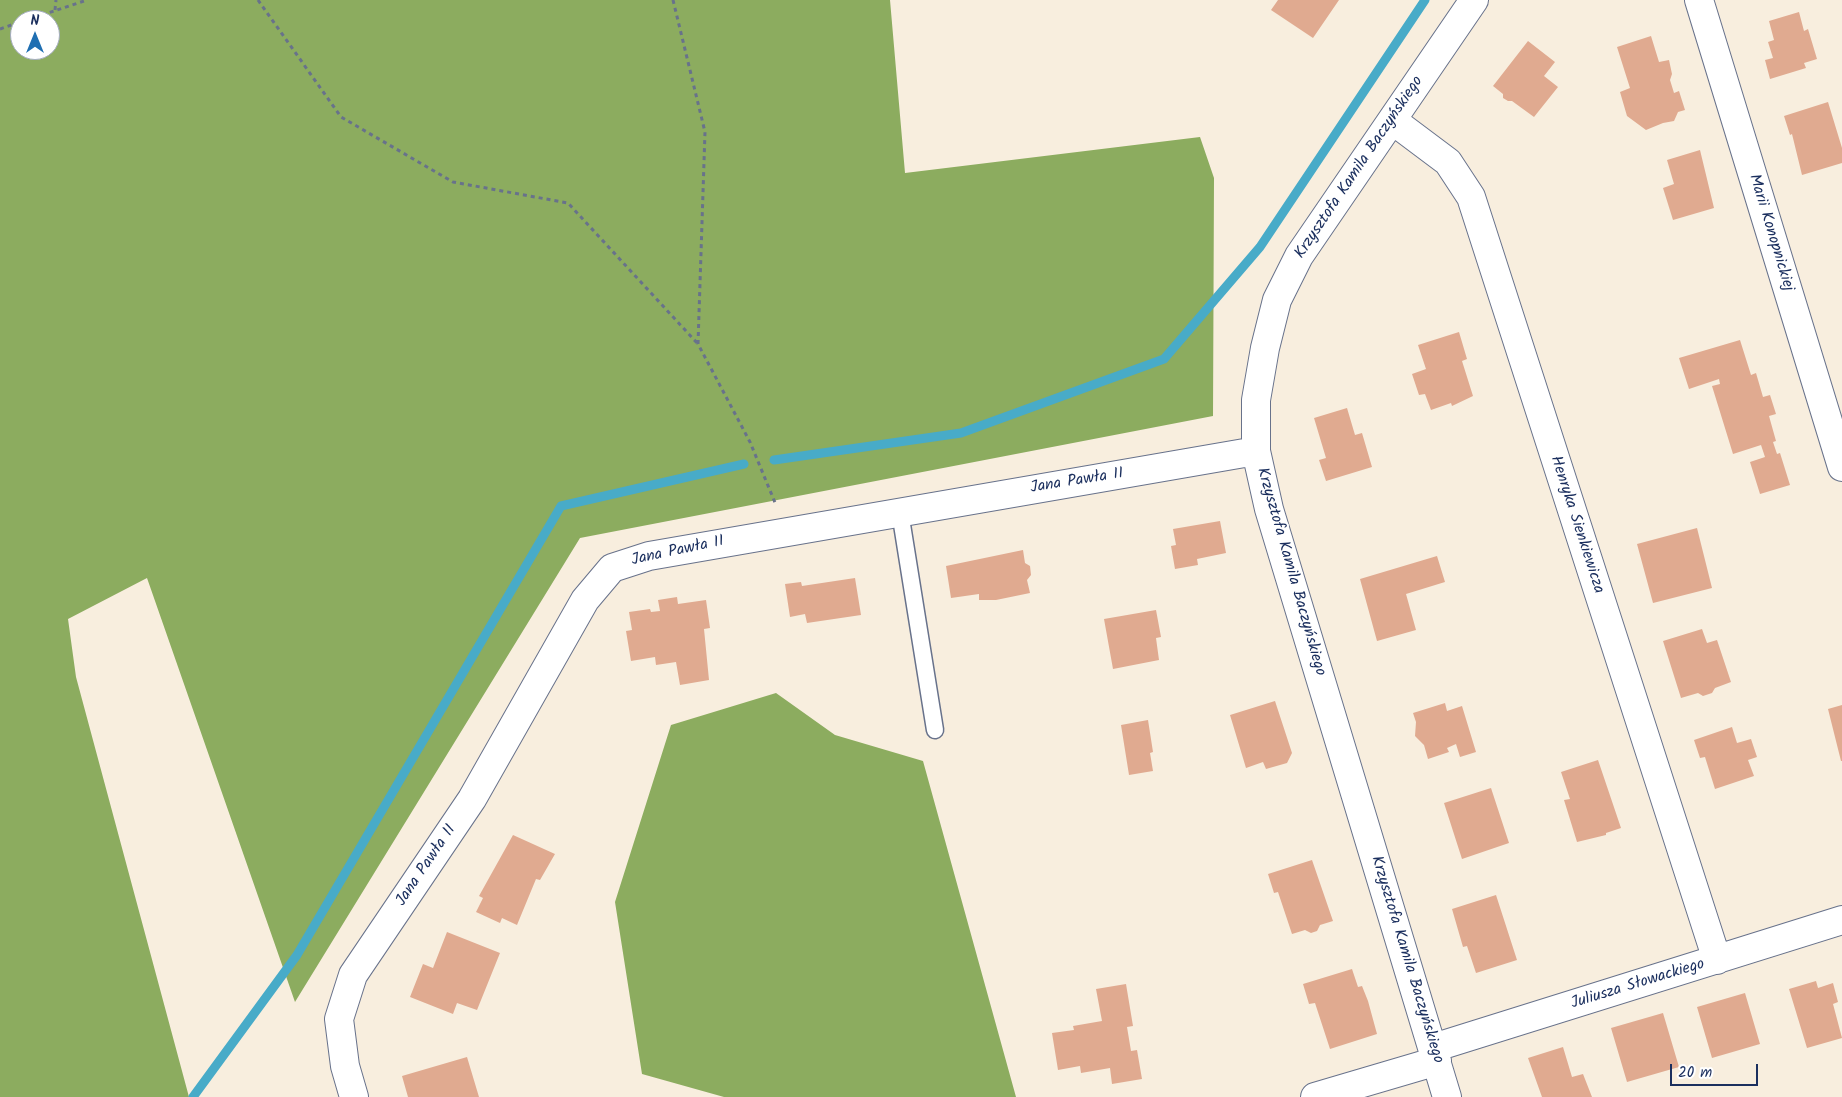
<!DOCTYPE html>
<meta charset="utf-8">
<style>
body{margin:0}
#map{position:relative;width:1842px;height:1097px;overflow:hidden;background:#f8eede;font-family:Kalam,sans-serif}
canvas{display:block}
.north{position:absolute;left:10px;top:10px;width:50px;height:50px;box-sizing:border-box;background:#fff;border:1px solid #a4acbf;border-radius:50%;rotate:0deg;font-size:14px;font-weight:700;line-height:20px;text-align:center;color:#1b2f5e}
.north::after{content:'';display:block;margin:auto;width:18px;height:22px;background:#1f6fb2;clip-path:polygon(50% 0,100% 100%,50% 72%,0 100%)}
.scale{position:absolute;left:1670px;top:1064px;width:88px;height:22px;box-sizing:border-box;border:2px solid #1b2f5e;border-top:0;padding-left:6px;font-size:15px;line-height:18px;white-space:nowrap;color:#1b2f5e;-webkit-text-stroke:4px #fff;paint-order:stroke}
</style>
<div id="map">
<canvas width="1842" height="1097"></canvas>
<div class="north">N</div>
<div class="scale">20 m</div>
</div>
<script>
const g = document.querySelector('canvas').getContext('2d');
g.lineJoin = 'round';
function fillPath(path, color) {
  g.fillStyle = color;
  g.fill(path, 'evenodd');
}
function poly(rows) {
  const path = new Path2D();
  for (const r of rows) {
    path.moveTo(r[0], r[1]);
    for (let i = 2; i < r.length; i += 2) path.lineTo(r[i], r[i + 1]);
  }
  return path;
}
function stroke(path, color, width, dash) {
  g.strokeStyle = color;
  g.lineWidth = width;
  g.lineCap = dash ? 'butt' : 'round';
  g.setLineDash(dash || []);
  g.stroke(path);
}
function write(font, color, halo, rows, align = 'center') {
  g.font = font + ' Kalam,sans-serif';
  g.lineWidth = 4;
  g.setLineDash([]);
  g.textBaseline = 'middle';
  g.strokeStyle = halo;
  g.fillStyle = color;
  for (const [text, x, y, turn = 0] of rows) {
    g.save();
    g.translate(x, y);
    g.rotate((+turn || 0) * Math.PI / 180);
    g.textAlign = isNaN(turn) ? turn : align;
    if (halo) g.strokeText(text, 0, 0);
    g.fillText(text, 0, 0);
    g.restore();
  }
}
const forest = poly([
 [0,0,890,0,905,173,1200,137,1214,178,1213,416,580,538,295,1002,147,578,68,619,76,677,189,1097,0,1097],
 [20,20,50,20,50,50,20,50],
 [776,693,835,735,923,761,1016,1097,724,1097,642,1074,615,902,671,725]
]);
const stream = poly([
 [774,460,961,433,1164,359,1260,247,1425,0],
 [193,1097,297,955,561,506,744,464]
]);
const building = poly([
 [1278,0,1339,0,1313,38,1271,10],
 [1799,12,1804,31,1808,29,1817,59,1804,63,1806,68,1770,79,1765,60,1773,58,1768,42,1774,40,1769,21],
 [1651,36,1659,62,1669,60,1672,74,1670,80,1674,93,1679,91,1685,110,1678,112,1674,121,1663,123,1646,130,1627,116,1620,92,1630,88,1617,47],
 [1528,41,1555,62,1544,76,1558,87,1534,117,1512,101,1508,101,1503,98,1503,94,1493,86],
 [1828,102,1842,148,1842,163,1802,175,1792,134,1790,135,1784,116],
 [1700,150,1714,208,1673,220,1663,188,1674,184,1667,160],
 [1459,332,1467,359,1462,361,1473,396,1452,406,1451,403,1431,410,1425,394,1419,395,1412,374,1426,369,1418,345],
 [1740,340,1751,375,1756,373,1763,397,1770,395,1776,414,1769,416,1776,441,1773,442,1777,454,1780,453,1790,485,1760,494,1750,462,1765,457,1761,445,1733,454,1712,386,1720,384,1719,379,1689,389,1679,358],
 [1347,408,1355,435,1362,433,1372,467,1326,481,1319,460,1326,458,1314,418],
 [1220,521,1226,553,1197,559,1198,565,1175,569,1171,546,1176,545,1173,529],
 [1697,528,1712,588,1653,603,1637,544],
 [1023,550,1025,563,1030,566,1031,575,1027,580,1030,593,996,600,979,600,979,594,951,598,946,566],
 [1437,556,1445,582,1406,594,1416,630,1377,641,1360,579],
 [855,578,861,615,807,623,805,614,790,617,785,584,801,582,802,586],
 [677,597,678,604,706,600,710,628,704,629,709,680,680,685,676,662,656,665,655,657,631,661,626,631,632,630,629,612,650,609,651,612,660,611,658,600],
 [1156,610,1161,637,1156,638,1159,660,1113,669,1104,619],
 [1702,629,1707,643,1717,640,1731,682,1715,688,1712,693,1703,696,1698,693,1681,698,1663,641],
 [1275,701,1292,753,1287,763,1266,769,1263,762,1246,768,1230,715],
 [1445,703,1447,711,1462,706,1476,752,1460,757,1456,744,1447,748,1449,752,1428,759,1424,745,1415,736,1416,722,1413,713],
 [1842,705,1842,761,1841,761,1828,709],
 [1148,720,1153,752,1150,753,1153,771,1129,775,1121,725],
 [1732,727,1737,743,1751,739,1757,757,1748,760,1754,776,1715,789,1705,757,1700,758,1694,740],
 [1598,760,1621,828,1606,833,1606,835,1577,842,1564,800,1570,799,1561,772],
 [1491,788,1509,843,1462,859,1444,803],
 [513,835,555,854,540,880,536,879,517,925,502,918,500,923,476,912,483,898,479,896],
 [1312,860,1333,921,1320,925,1317,931,1311,933,1305,930,1292,934,1278,892,1274,893,1268,874],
 [1496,895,1517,960,1476,973,1467,946,1463,947,1452,909],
 [447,932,500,953,477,1010,457,1003,453,1014,410,997,423,964,433,968],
 [1352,969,1358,987,1362,986,1368,1001,1377,1034,1330,1049,1315,1003,1309,1004,1303,984],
 [1816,981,1818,988,1833,983,1838,1002,1833,1004,1842,1038,1807,1048,1789,989],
 [1126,984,1133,1026,1127,1027,1131,1051,1137,1050,1142,1079,1112,1084,1110,1068,1081,1073,1080,1066,1058,1070,1052,1033,1074,1030,1073,1026,1102,1021,1096,989],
 [1745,993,1760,1044,1712,1058,1697,1007],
 [1663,1013,1679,1067,1627,1082,1611,1028],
 [1563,1047,1572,1077,1583,1074,1592,1097,1542,1097,1528,1058],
 [467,1057,479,1097,408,1097,402,1076]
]);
const path = poly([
 [258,0,341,117,453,182,568,203,698,344],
 [673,0,705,132,698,344,750,442,776,505],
 [55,10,56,0],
 [27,20,87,0],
 [0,29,20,22]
]);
const service = poly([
 [900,512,935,730]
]);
const minor = poly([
 [1699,0,1842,467],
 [1392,120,1448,162,1471,197,1717,960],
 [1433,1048,1842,920],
 [354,1097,345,1066,339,1019,353,975,472,799,585,600,612,568,649,556,1256,451],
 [1315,1097,1437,1061],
 [1447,1097,1269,509,1256,451,1256,400,1265,348,1277,300,1299,256,1474,0]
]);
const streetNames = [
 ["Krzysztofa Kamila Baczyńskiego",1360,168,-56],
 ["Marii Konopnickiej",1770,233,73],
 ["Jana Pawła II",1077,482,-9],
 ["Henryka Sienkiewicza",1576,525,72],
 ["Jana Pawła II",678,552,-12],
 ["Krzysztofa Kamila Baczyńskiego",1290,572,74],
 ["Jana Pawła II",427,866,-56],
 ["Krzysztofa Kamila Baczyńskiego",1406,960,73],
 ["Juliusza Słowackiego",1638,985,-17]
];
fillPath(forest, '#8cac5f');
stroke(stream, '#48abc8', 9);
fillPath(building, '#e0aa90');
stroke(service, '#68728b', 19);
stroke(minor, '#68728b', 30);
stroke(path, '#68728b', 3, [4, 4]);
stroke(service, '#fff', 16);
stroke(minor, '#fff', 28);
write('16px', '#1b2f5e', '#fff', streetNames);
</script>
